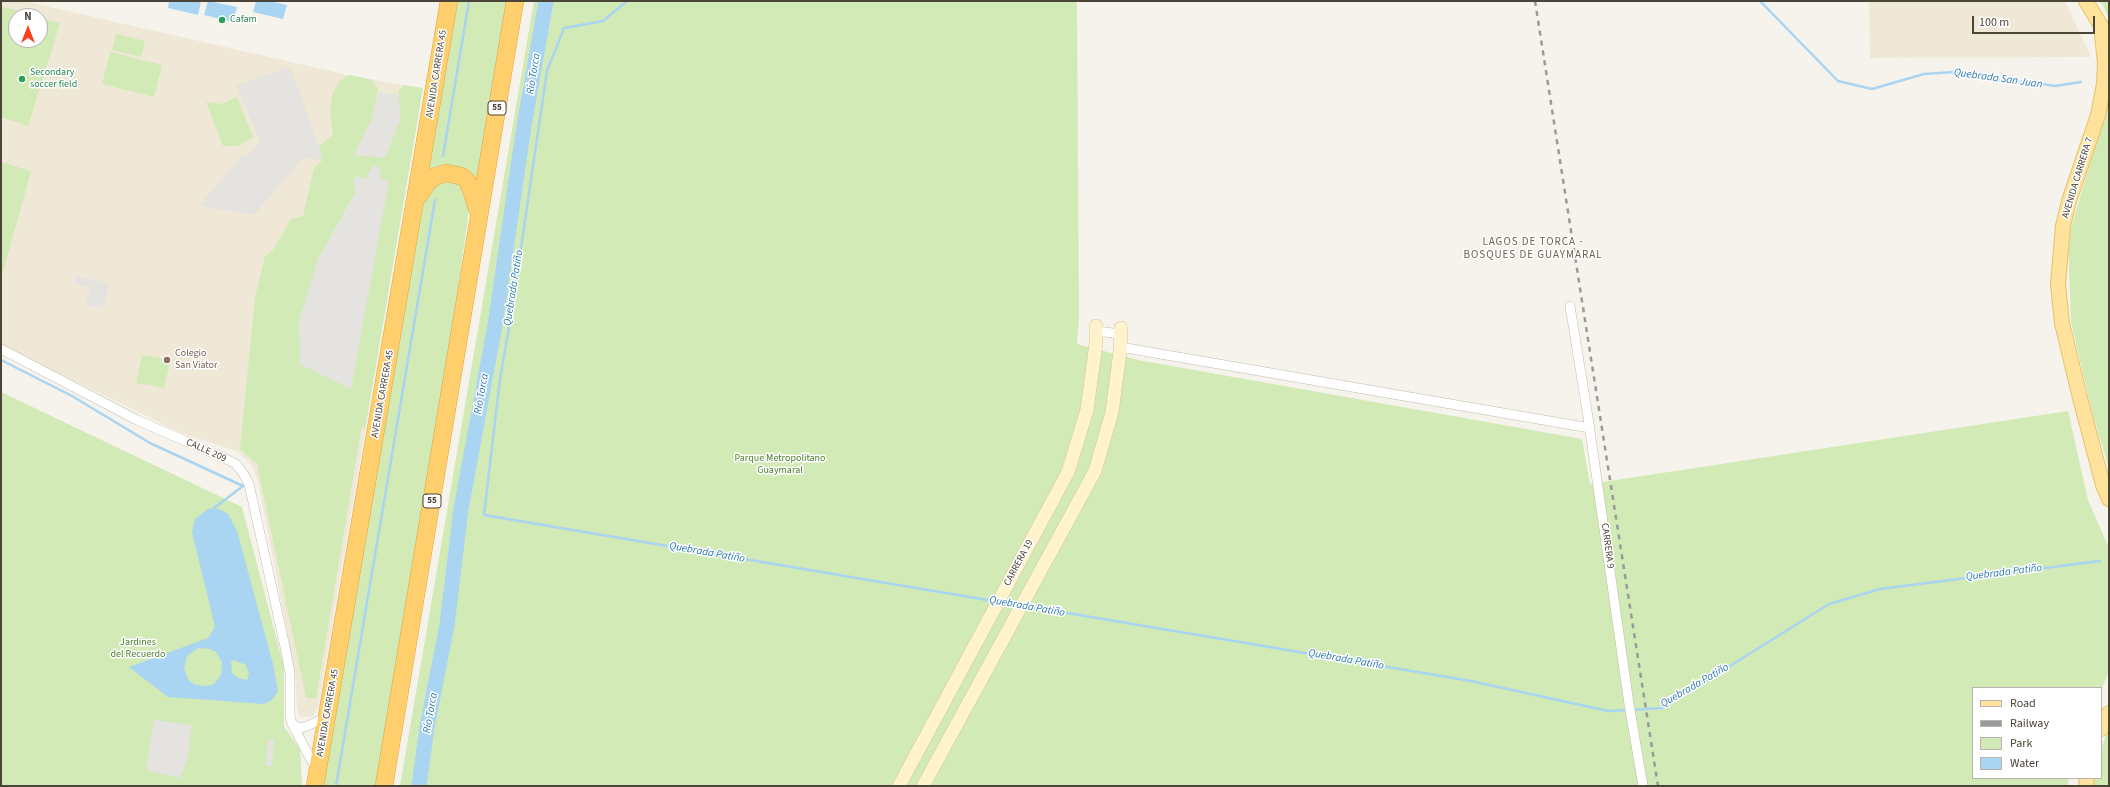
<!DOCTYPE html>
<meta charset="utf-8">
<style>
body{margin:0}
#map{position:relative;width:2110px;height:787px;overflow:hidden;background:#f6f3ec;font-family:"Source Sans 3",sans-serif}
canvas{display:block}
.frame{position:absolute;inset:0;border:2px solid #4b4439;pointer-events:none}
.legend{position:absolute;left:1972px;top:687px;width:130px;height:92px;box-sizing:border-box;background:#fff;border:1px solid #b7b4b0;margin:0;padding:5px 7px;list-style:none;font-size:12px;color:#4b4439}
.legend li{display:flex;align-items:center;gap:8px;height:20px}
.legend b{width:20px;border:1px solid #b7b4b0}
.north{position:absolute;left:8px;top:8px;width:40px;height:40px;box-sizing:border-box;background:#fff;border:1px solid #b7b4b0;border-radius:50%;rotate:0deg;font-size:11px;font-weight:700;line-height:16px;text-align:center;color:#4b4439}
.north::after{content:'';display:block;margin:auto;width:14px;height:18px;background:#fc3f1d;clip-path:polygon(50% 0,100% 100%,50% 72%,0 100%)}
.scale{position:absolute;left:1972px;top:16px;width:123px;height:18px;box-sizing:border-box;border:2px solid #4b4439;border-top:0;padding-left:5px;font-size:12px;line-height:14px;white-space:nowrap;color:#4b4439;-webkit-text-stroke:3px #fff;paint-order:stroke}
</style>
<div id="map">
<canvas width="2110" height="787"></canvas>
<div class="frame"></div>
<ul class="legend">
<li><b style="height:5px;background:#ffe39c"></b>Road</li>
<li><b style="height:5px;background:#9a9a9a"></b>Railway</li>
<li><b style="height:11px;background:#d2eab5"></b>Park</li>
<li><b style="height:11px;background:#a9d4f2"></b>Water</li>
</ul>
<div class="north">N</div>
<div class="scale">100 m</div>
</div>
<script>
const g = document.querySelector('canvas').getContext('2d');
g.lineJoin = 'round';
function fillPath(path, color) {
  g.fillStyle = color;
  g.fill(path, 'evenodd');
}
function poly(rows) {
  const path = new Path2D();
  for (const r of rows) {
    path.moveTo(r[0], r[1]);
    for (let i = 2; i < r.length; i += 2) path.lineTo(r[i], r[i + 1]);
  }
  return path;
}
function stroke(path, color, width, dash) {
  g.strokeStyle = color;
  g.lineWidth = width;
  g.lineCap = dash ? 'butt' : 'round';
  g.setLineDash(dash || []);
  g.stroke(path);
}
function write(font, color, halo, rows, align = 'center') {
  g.font = font + ' "Source Sans 3",sans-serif';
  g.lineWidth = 3;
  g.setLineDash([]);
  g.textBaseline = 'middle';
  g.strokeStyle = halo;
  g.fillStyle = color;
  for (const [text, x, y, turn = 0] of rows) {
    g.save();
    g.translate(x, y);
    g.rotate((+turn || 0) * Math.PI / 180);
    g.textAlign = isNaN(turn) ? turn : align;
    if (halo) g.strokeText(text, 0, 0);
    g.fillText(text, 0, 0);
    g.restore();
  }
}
const education = poly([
 [1,1,24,1,348,75,404,85,398,91,400,121,354,155,355,194,318,259,355,391,354,407,365,430,318,707,313,717,300,717,297,708,295,673,258,481,252,465,238,452,179,432,1,345],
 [16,16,40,16,40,40,16,40],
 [1869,1,2065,1,2091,57,1870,58]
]);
const green = poly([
 [458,1,507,1,479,188,469,176,427,178],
 [534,1,1077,1,1079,318,1077,344,1138,360,1582,439,1590,484,2068,411,2088,500,2109,548,2109,671,2101,690,2101,688,1973,688,1973,778,2069,778,2068,786,400,786],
 [2099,1,2109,1,2109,20,2103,5],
 [1,6,35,16,16,16,16,40,40,40,40,18,60,23,28,126,1,117],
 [116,34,145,41,141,57,112,50],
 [110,52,162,65,154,97,102,84],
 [350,75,372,80,378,89,372,118,354,155,400,121,398,91,404,85,423,88,365,430,362,425,316,698,306,698,257,464,240,449,255,298,265,256,273,250,291,219,303,216,314,168,322,161,319,146,333,135,330,111,332,95,340,80],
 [354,177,366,178,318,259,355,194],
 [237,97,253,137,238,146,223,146,206,102,222,104],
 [2109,99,2109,468,2093,416,2071,322,2068,238],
 [1,162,31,171,3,272,1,271],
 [438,179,460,180,469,200,468,217,446,375,378,786,322,786,422,209,424,198],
 [142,355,156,357,150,385,136,383],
 [156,357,170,360,164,388,150,385],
 [1,392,242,507,284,667,284,727,300,749,302,786,1,786],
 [2109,725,2109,786,2094,786,2095,778,2101,778,2101,750]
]);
const parking = poly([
 [290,67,319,146,322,161,304,157,254,215,199,206,242,156,248,156,260,141,236,85],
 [378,92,399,95,400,121,385,158,354,155,372,118],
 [373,166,380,167,381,179,389,181,351,389,300,364,299,321,318,259,355,194,354,177,366,178],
 [76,276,109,283,104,306,99,305,98,308,85,305,90,288,74,283],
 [154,720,192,725,187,761,180,778,146,770],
 [268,740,274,740,272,767,266,766]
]);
const water = poly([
 [169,1,201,1,198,15,168,8],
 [208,1,237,7,233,22,204,15],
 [256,1,269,1,287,5,283,19,253,12],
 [214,508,221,510,228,514,237,531,273,664,278,691,272,700,264,704,168,697,129,667,208,638,215,627,192,532,195,519,208,509],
 [198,648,210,649,216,652,222,662,221,675,214,684,207,686,196,685,189,681,184,669,187,656],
 [234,660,246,665,249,674,247,680,238,678,232,673,231,662]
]);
const stream = poly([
 [627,1,603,21,564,28,547,71,510,322,500,379,484,515,993,601],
 [1760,1,1838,81,1872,89,1924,74,1954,72,2008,82,2030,82,2055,86,2081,82],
 [443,156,469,1],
 [1,360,72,396,150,443,243,486,214,508],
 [1002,602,1017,605],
 [1026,606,1471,681,1608,711,1627,710],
 [1632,710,1663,708,1829,604,1880,589,2100,561],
 [336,786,435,200]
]);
const river = poly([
 [419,786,427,727,447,625,461,509,495,325,524,126,546,1]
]);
const street = poly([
 [1570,306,1588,417,1629,704,1643,786],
 [1096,331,1121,334],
 [1120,347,1590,428],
 [1,349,137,420,222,457,236,464,243,473,249,484,285,647,290,673,290,715,292,724,316,769],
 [292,724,300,728,307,726,327,717]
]);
const secondary = poly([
 [899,786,1068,472,1087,410,1096,344,1096,326],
 [923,786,1095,471,1112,412,1120,352,1121,328]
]);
const primary = poly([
 [2086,1,2101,26,2105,63,2104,84,2098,115,2069,201,2063,226,2058,284,2062,323,2080,398,2103,485,2109,499],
 [2101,729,2109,713],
 [2086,786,2087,778]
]);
const highway = poly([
 [418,197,427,183,436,176,446,173,456,175,463,177,467,181,471,189,478,211],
 [315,786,449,1],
 [384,786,515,1]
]);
const rail = poly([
 [1535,1,1658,786]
]);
const markers = [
 [222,20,4,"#2e9e5b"],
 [22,79,4,"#2e9e5b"],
 [167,360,4,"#8d6e63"]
];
const shields = [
 [497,108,18],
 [432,501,18]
];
const shieldNames = [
 ["55",497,108],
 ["55",432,501]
];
const leisureNames = [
 ["Cafam",230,20],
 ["Secondary",30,73],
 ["soccer field",30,85]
];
const streetNames = [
 ["AVENIDA CARRERA 45",437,74,-81],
 ["AVENIDA CARRERA 7",2078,178,-73],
 ["AVENIDA CARRERA 45",383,394,-80],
 ["CALLE 209",206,451,24],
 ["CARRERA 9",1607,546,82],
 ["CARRERA 19",1019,563,-62],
 ["AVENIDA CARRERA 45",328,713,-80]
];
const educationNames = [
 ["Colegio",175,354],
 ["San Viator",175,366]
];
const parkNames = [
 ["Parque Metropolitano",780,459],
 ["Guaymaral",780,471],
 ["Jardines",138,643],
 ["del Recuerdo",138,655]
];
const waterNames = [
 ["Río Torca",534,74,-81],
 ["Quebrada San Juan",1998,79,8],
 ["Quebrada Patiño",514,288,-81],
 ["Río Torca",482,394,-80],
 ["Quebrada Patiño",707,553,10],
 ["Quebrada Patiño",2004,573,-7],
 ["Quebrada Patiño",1027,607,10],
 ["Quebrada Patiño",1346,660,10],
 ["Quebrada Patiño",1695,686,-30],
 ["Río Torca",431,713,-80]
];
const neighbourhoodNames = [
 ["LAGOS DE TORCA -",1533,243],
 ["BOSQUES DE GUAYMARAL",1533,256]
];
fillPath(education, '#efe8d6');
fillPath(green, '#d2eab5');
fillPath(parking, '#e5e3e0');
fillPath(water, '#a9d4f2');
stroke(stream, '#a9d4f2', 2.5);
stroke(river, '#a9d4f2', 15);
stroke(street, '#c2bbae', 10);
stroke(secondary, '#d6c79b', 14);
stroke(primary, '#e6c16a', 16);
stroke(highway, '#e0a43c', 18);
stroke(street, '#fff', 9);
stroke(secondary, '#fff3cd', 13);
stroke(primary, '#ffe39c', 14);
stroke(highway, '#ffcf6e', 17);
stroke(rail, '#9a9a9a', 2.5, [5, 5]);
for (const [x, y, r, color] of markers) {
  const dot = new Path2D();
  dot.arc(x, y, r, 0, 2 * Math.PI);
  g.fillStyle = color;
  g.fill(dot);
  stroke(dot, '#fff', 1.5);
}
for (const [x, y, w] of shields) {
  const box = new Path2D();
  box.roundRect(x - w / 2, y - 7, w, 14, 3);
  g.fillStyle = '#fff';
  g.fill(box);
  stroke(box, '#4b4439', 1);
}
write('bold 9px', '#4b4439', null, shieldNames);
write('10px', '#27864d', '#fff', leisureNames, 'left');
write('10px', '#4b4439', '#fff', streetNames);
write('10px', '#785e54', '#fff', educationNames, 'left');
write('10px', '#4a7f2a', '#fff', parkNames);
write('italic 11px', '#2e7ab2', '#fff', waterNames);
g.letterSpacing = '1px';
write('11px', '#6e6250', '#fff', neighbourhoodNames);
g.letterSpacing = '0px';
</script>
